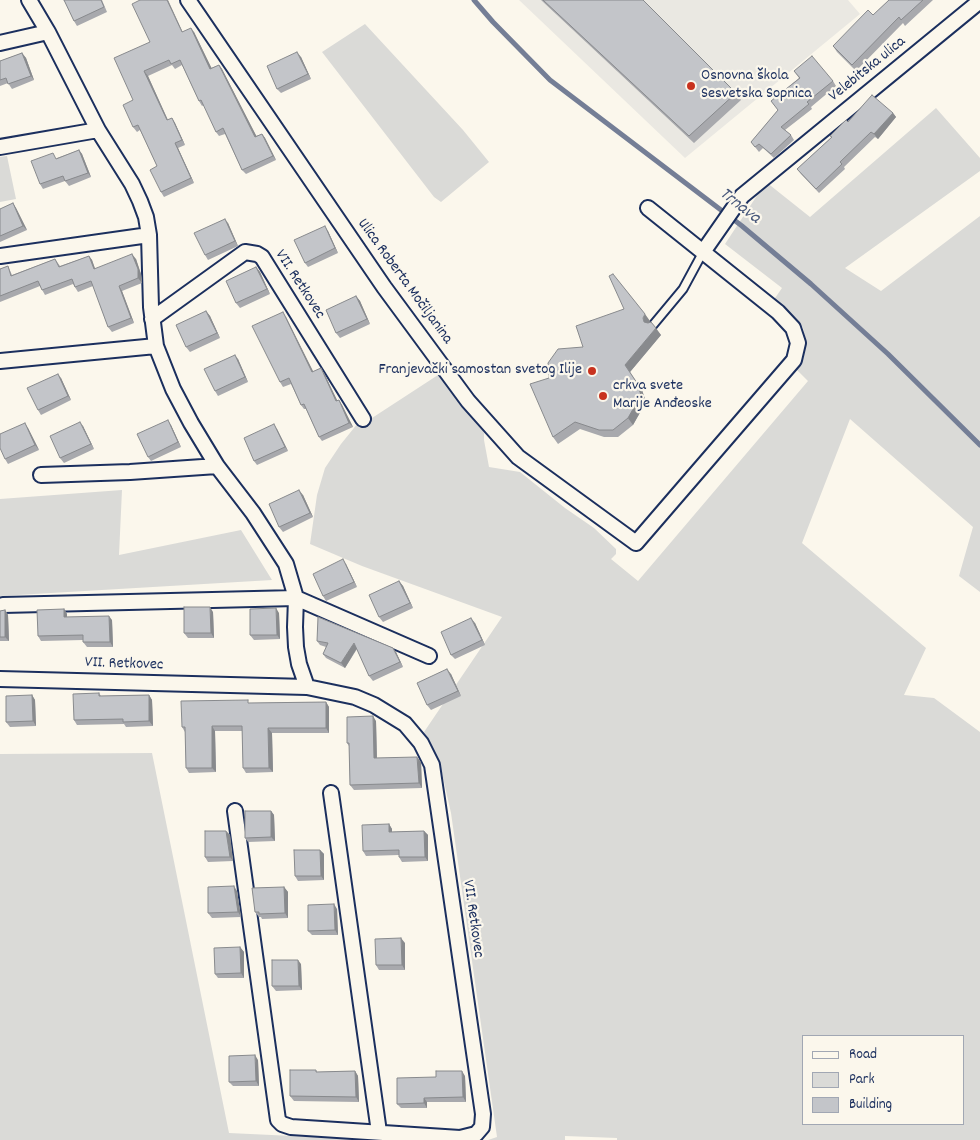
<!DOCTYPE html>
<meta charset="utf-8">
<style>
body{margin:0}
#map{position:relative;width:980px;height:1140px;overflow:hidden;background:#fbf7ec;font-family:Dekko,sans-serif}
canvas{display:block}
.legend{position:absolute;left:802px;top:1035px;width:162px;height:90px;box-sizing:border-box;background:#fbf7ec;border:1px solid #a1a7b3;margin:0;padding:6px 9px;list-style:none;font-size:15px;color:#1b2f5e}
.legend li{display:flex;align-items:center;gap:10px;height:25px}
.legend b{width:25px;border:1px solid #a1a7b3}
</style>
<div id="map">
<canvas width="980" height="1140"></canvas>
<ul class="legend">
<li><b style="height:6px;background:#fbf7ec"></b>Road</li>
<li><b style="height:14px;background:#dadad7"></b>Park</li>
<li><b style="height:14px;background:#c3c5c9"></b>Building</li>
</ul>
</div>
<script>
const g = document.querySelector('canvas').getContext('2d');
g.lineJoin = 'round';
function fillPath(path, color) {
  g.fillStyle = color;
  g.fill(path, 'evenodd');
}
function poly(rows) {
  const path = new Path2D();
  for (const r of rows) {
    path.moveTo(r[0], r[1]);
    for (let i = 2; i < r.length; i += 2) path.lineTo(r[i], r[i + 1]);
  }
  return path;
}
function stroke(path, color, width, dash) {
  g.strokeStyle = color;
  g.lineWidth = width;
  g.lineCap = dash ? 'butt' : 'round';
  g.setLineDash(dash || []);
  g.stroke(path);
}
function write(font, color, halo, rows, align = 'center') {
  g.font = font + ' Dekko,sans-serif';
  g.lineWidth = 4.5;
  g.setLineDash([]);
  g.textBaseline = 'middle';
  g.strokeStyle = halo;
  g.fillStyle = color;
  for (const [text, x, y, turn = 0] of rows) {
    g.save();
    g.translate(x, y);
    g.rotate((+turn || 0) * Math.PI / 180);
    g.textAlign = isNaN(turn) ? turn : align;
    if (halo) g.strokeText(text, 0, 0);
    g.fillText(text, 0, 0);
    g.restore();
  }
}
const built = poly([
 [519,0,848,0,860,14,685,158]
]);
const green = poly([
 [365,24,463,130,489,162,441,202,434,197,322,52],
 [936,108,980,158,980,171,845,268,881,291,980,216,980,592,959,576,973,527,850,419,802,543,926,648,904,695,934,698,980,732,980,1140,617,1140,617,1138,565,1136,565,1140,488,1140,497,1137,451,813,439,760,424,732,502,617,362,566,310,544,317,495,325,468,341,444,358,423,368,418,372,418,438,375,477,422,484,433,484,440,489,467,520,472,565,508,594,528,616,549,616,554,611,559,638,581,808,381,796,369,803,359,806,344,803,328,795,318,773,301,782,288,725,244,766,182,810,217],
 [804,1036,964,1036,964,1124,804,1124],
 [7,156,16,199,0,202,0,157],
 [122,490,119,555,241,530,272,580,0,596,0,499],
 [152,753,229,1133,378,1140,0,1140,0,754]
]);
const stream = poly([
 [474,0,493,22,550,80,742,226,811,284,888,354,980,445]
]);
const lane = poly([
 [653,325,683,289,703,252]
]);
const street = poly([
 [29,0,48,32,98,130,132,184,140,201,146,217,149,235,151,307,156,346,173,389,191,423,217,466,253,513,286,564,296,598,295,627,296,647,299,664,307,687,355,697,374,705,405,724,421,743,432,765,483,1114,482,1127,476,1134,460,1138,291,1127,282,1124,278,1120,235,811],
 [188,0,384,287,468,401,518,457,636,543,794,360,798,343,793,328,778,312,648,208],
 [0,43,48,32],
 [0,147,98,130],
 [703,252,742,196,980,1],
 [0,256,149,235],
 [152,319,245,252,257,254,262,257,363,419],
 [0,361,156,346],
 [41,475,130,472,217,466],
 [3,605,296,598,429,656],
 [0,679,307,687],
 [331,793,379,1132]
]);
const wall = poly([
 [64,0,102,0,107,12,77,26,74,21],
 [541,0,643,0,736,93,741,100,694,143],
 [889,0,933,0,905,26,903,23,856,71,837,52,833,46,873,15],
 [183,32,194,32,211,68,219,65,222,69,256,136,262,134,265,138,276,160,246,174,242,170,225,134,219,136,216,132,204,105,202,106,199,101,182,65,175,69,172,65,148,76,168,120,172,118,175,123,185,145,178,148,194,183,164,197,161,192,157,166,140,130,137,132,133,127,133,100,150,42],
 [22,53,26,58,34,80,12,89,8,83,0,86,0,61],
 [301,57,311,79,281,93,277,89],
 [794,71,833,81,836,86,811,107,812,109,785,130,791,135,794,140,774,158,763,148,759,152,751,142,778,110,771,101,799,78],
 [893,113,896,117,878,139,875,137,844,167,845,169,819,193,801,174,797,169,848,122],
 [79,150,82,154,91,177,69,186,65,181,43,189,40,184,57,158],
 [13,203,16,208,27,230,0,242,0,209],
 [228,223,238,246,208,260,205,255],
 [328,231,338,253,308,267,305,263],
 [89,256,92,260,95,269,136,259,141,274,142,283,122,291,134,323,112,332,108,327,93,286,78,292,73,284,45,295,40,286,0,302,0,269,8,266,12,275,55,259,60,266],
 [256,267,260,272,270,294,240,308,236,303],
 [356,296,360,301,370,324,340,338,336,333],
 [206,311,210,316,220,338,190,352,186,347],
 [286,317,313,372,324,373,337,401,339,400,342,405,353,427,322,441,319,437,306,409,304,409,301,405,291,384,283,387,280,382],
 [650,321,649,323,661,335,630,372,642,390,646,402,633,425,618,437,604,437,580,429,558,444,553,437,549,378],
 [238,359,248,382,218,396,215,391],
 [61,378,71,400,41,415,38,410],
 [171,425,181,447,151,461,148,457],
 [83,426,94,449,64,463,60,458],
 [28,428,39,450,8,464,5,459],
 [277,429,288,451,257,465,254,461],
 [303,495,313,517,283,532,279,527],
 [346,564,357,587,326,601,323,596],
 [399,581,403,586,413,608,383,622,379,617],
 [64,609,67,614,67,617,112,620,113,647,87,647,83,642,83,640,41,641,38,636],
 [5,610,8,615,9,641,0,641,0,611],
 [213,612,214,638,188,638,184,633],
 [279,613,280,639,254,640,250,635],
 [475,623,485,645,455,659,451,655],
 [317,641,396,652,403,667,373,681,369,676,357,649,345,668,326,658,323,654,326,647,320,645],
 [451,674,461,696,431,710,427,705],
 [99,693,101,696,149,695,152,700,153,726,126,727,124,724,77,725,74,720],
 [32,695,35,700,36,726,10,727,6,722],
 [326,702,329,707,329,733,272,733,273,772,246,773,243,768,242,731,215,731,216,772,189,773,186,768,185,732,182,727,250,703],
 [376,721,377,758,421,762,422,788,354,790,350,785,349,746,347,743],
 [271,811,274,815,275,841,248,842,245,838],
 [389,824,392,829,392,832,424,831,428,835,428,861,402,862,399,857,399,855,366,856,363,851],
 [226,831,230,835,233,861,208,862,205,857],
 [320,850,324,854,324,880,298,881,295,876],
 [284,887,288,892,288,918,262,919,261,917,259,917,255,912],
 [237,891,241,917,212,918,208,913],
 [337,909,338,935,312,935,308,931],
 [405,943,405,970,379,970,376,965],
 [240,947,244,952,244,978,218,978,215,974],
 [301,964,302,990,276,991,272,986],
 [258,1060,259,1086,233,1086,229,1082],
 [316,1070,317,1072,355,1071,358,1076,359,1102,294,1101,290,1096],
 [465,1076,466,1102,427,1102,427,1108,401,1108,397,1104]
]);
const shadedWall = poly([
 [167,0,168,0,185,37,182,32],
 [191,28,194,32,214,73,210,69],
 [297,52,301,57,311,79,308,74],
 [22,53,26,58,34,80,31,76],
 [219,65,222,69,259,141,255,137],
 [144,71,148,76,170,125,167,120],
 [893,113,896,117,878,139,874,134],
 [172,118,175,123,185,145,182,140],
 [262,134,265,138,276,160,273,156],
 [175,143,178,148,194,183,191,178],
 [79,150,82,154,91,177,88,173],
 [13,203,16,208,27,230,23,226],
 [225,219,228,223,238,246,235,241],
 [325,226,328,231,338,253,335,248],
 [132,254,136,259,141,274,142,283,138,278],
 [89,256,92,260,97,274,94,269],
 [256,267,260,272,270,294,267,289],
 [119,286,122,291,134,323,131,318],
 [356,296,360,301,370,324,367,319],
 [206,311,210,316,220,338,217,333],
 [283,312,286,317,316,377,312,372],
 [645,314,650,321,648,325,644,322,643,318],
 [656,328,661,335,630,372,625,365],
 [235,355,238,359,248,382,245,377],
 [321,368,324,373,340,406,336,401],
 [58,374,61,378,71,400,68,396],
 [637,383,642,390,646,402,633,425,628,418],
 [339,400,342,405,353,427,349,423],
 [168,420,171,425,181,447,178,442],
 [80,422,83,426,94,449,91,444],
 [25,423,28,428,39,450,35,445],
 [274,424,277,429,288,451,285,447],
 [299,490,303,495,313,517,310,513],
 [343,559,346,564,357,587,354,582],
 [399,581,403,586,413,608,410,603],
 [210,607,213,612,214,638,211,633],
 [276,608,279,613,280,639,277,635],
 [64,609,67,614,67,621,64,617],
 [5,610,8,615,9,641,5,637],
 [109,616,112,620,113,647,110,642],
 [471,618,475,623,485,645,482,640],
 [354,643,357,648,345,668,341,663],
 [393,648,396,652,403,667,400,662],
 [447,669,451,674,461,696,458,691],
 [32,695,35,700,36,726,33,721],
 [149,695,152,700,153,726,149,721],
 [326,702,329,707,329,733,326,728],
 [373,716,376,721,377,763,374,758],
 [212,726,215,731,216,772,212,768],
 [268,728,272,733,273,772,269,768],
 [417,757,421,762,422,788,419,783],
 [271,811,274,815,275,841,271,837],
 [389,824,392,829,392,836,389,832],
 [226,831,230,835,233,861,230,857],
 [424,831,428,835,428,861,425,857],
 [320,850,324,854,324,880,321,876],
 [234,886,237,891,241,917,238,912],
 [284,887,288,892,288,918,285,913],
 [334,904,337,909,338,935,335,930],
 [401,938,405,943,405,970,402,965],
 [240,947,244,952,244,978,241,973],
 [298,960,301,964,302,990,299,986],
 [255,1055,258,1060,259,1086,256,1081],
 [355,1071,358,1076,359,1102,356,1097],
 [462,1071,465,1076,466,1102,463,1097],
 [424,1098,427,1102,427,1108,424,1103]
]);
const building = poly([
 [64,0,101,0,104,7,74,21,64,0],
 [140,0,167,0,182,32,191,28,210,69,219,65,255,137,262,134,273,156,242,170,223,128,216,132,201,100,199,101,180,60,171,64,169,60,144,71,167,120,172,118,182,140,175,143,191,178,161,192,150,170,157,166,138,125,133,127,123,105,133,100,114,58,150,42,132,4,140,0],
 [543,0,643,0,736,93,689,136,543,0],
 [889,0,923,0,901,20,899,17,852,65,833,46,868,10,873,15,889,0],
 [297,52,308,74,277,89,267,66,297,52],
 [22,53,31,76,8,84,6,78,0,80,0,61,22,53],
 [812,56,833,81,807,102,809,104,781,127,791,135,771,154,759,144,755,147,751,142,778,110,771,101,800,78,794,71,812,56],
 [872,95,893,113,874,134,871,132,840,162,842,164,816,189,797,169,832,137,830,136,846,120,848,122,872,95],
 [79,150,88,173,65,181,63,176,40,184,31,161,53,153,56,159,79,150],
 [13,203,23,226,0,236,0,209,13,203],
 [225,219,235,241,205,255,194,233,225,219],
 [325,226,335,248,305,263,294,240,325,226],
 [132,254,138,269,138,278,119,286,131,318,108,327,91,281,75,287,72,279,42,290,38,281,0,296,0,269,8,266,11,276,55,259,59,267,89,256,94,269,132,254],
 [256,267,267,289,236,303,226,281,256,267],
 [613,274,645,314,643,318,644,322,648,323,651,322,656,328,625,365,637,383,641,395,628,418,613,430,599,430,575,422,553,437,530,384,549,378,548,363,558,349,583,347,576,326,624,309,609,276,613,274],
 [356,296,367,319,336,333,326,310,356,296],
 [206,311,217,333,186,347,176,325,206,311],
 [283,312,312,372,321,368,336,401,339,400,349,423,319,437,304,404,301,405,289,378,280,382,252,326,283,312],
 [235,355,245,377,215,391,204,369,235,355],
 [58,374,68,396,38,410,27,388,58,374],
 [168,420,178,442,148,457,137,434,168,420],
 [80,422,91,444,60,458,50,436,80,422],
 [25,423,35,445,5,459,0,448,0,434,25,423],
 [274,424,285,447,254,461,244,438,274,424],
 [299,490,310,513,279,527,269,504,299,490],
 [343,559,354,582,323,596,313,574,343,559],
 [399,581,410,603,379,617,369,595,399,581],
 [184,607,210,607,211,633,184,633,184,607],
 [276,608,277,635,250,635,250,609,276,608],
 [64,609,64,617,109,616,110,642,83,642,83,635,38,636,37,610,64,609],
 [5,610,5,637,0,637,0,611,5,610],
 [318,617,393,648,400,662,369,676,354,643,341,663,323,654,328,643,317,641,318,617],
 [471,618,482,640,451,655,441,632,471,618],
 [447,669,458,691,427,705,417,683,447,669],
 [99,693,99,696,149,695,149,721,123,722,123,719,74,720,73,694,99,693],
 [32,695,33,721,6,722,6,696,32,695],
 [248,700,248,703,326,702,326,728,268,728,269,768,243,768,242,726,212,726,212,768,186,768,185,727,182,727,181,701,248,700],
 [373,716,374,758,417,757,419,783,350,785,349,743,347,743,347,717,373,716],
 [245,811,271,811,271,837,245,838,245,811],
 [389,824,389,832,424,831,425,857,399,857,399,850,363,851,362,825,389,824],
 [205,831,226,831,230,857,205,857,205,831],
 [294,850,320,850,321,876,295,876,294,850],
 [234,886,238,912,208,913,208,887,234,886],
 [284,887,285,913,259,914,259,912,255,912,252,888,284,887],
 [334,904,335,930,308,931,308,905,334,904],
 [401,938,402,965,376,965,375,939,401,938],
 [240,947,241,973,215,974,214,948,240,947],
 [272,960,298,960,299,986,272,986,272,960],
 [255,1055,256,1081,229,1082,229,1056,255,1055],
 [290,1070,316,1070,316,1072,355,1071,356,1097,290,1096,290,1070],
 [436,1071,462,1071,463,1097,424,1098,424,1103,397,1104,397,1078,436,1077,436,1071]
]);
const markers = [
 [691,86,5,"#c8321e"],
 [592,371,5,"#c8321e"],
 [603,396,5,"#c8321e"]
];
const streetNames = [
 ["Velebitska ulica",868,70,-39],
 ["Ulica Roberta Močiljanina",404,282,54],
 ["VII. Retkovec",299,285,57],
 ["VII. Retkovec",124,665,2],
 ["VII. Retkovec",472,919,82]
];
const poiNames = [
 ["Osnovna škola",701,77],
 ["Sesvetska Sopnica",701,95],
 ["Franjevački samostan svetog Ilije",582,371,"right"],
 ["crkva svete",613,387],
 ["Marije Anđeoske",613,405]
];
const waterNames = [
 ["Trnava",739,207,38]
];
fillPath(built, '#eae8e2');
fillPath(green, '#dadad7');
stroke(stream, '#747e96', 5);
stroke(lane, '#1b2f5e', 11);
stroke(street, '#1b2f5e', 18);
stroke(lane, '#fbf7ec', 7);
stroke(street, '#fbf7ec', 14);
fillPath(wall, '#a8a9ad');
fillPath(shadedWall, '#888a8d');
fillPath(building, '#c3c5c9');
stroke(building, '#888a8d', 1);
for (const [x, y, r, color] of markers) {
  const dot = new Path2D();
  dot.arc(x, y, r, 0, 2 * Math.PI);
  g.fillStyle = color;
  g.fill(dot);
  stroke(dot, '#fbf7ec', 2);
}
write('16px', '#1b2f5e', '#fbf7ec', streetNames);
write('16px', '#1b2f5e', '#fbf7ec', poiNames, 'left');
write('italic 18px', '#47577a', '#fbf7ec', waterNames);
</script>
